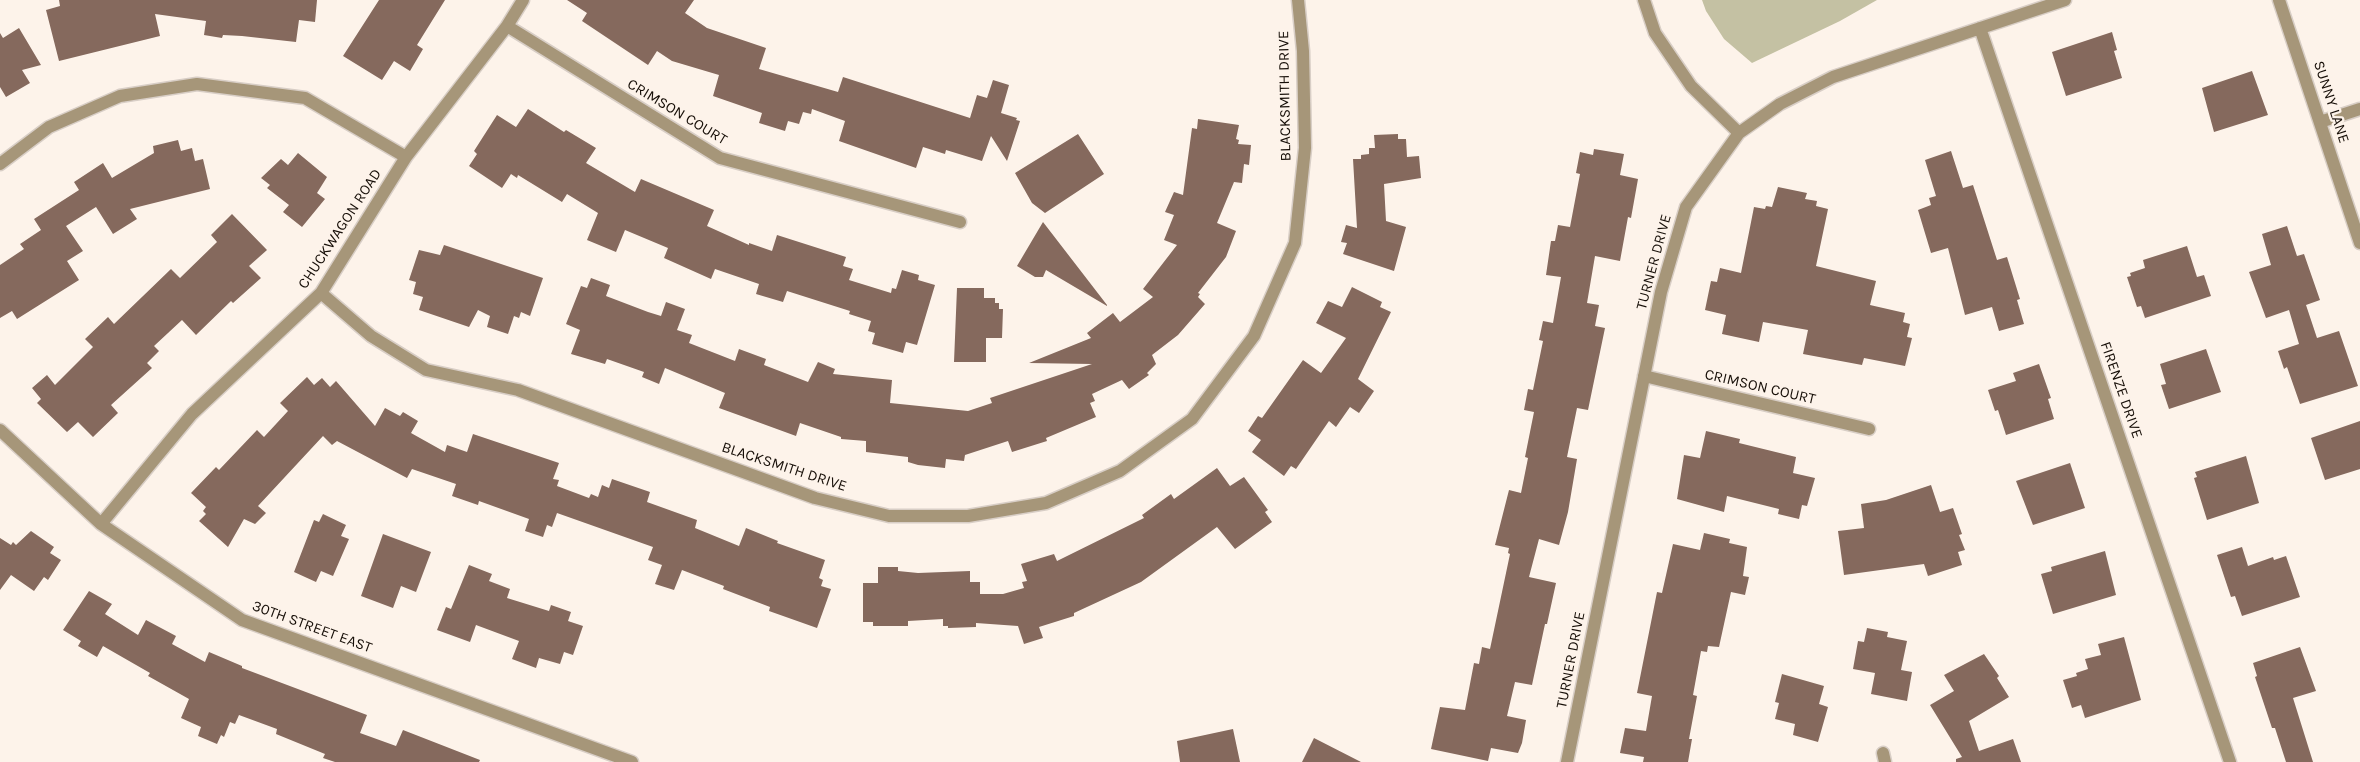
<!DOCTYPE html>
<style>
body{margin:0}
canvas{display:block;background:#fdf3ea}
</style>
<canvas width="2360" height="762"></canvas>
<script>
const g = document.querySelector('canvas').getContext('2d');
g.lineJoin = 'round';
function fillPath(path, color) {
  g.fillStyle = color;
  g.fill(path, 'evenodd');
}
function poly(rows) {
  const path = new Path2D();
  for (const r of rows) {
    path.moveTo(r[0], r[1]);
    for (let i = 2; i < r.length; i += 2) path.lineTo(r[i], r[i + 1]);
  }
  return path;
}
function stroke(path, color, width, dash) {
  g.strokeStyle = color;
  g.lineWidth = width;
  g.lineCap = dash ? 'butt' : 'round';
  g.setLineDash(dash || []);
  g.stroke(path);
}
function write(font, color, halo, rows, align = 'center') {
  g.font = font + ' Karla,sans-serif';
  g.lineWidth = 4.5;
  g.setLineDash([]);
  g.textBaseline = 'middle';
  g.strokeStyle = halo;
  g.fillStyle = color;
  for (const [text, x, y, turn = 0] of rows) {
    g.save();
    g.translate(x, y);
    g.rotate((+turn || 0) * Math.PI / 180);
    g.textAlign = isNaN(turn) ? turn : align;
    if (halo) g.strokeText(text, 0, 0);
    g.fillText(text, 0, 0);
    g.restore();
  }
}
const water = poly([
 [1702,0,1877,0,1840,21,1752,63,1724,39,1706,11]
]);
const building = poly([
 [59,0,317,0,315,22,299,20,296,42,242,36,223,35,222,38,204,35,206,21,155,14,160,36,59,61,46,10,60,6],
 [379,0,445,0,417,45,423,49,410,71,394,61,382,80,343,56],
 [567,0,694,0,685,13,707,28,766,48,759,69,838,92,843,77,970,118,977,95,987,98,993,80,1009,85,1001,113,1017,118,1016,120,1020,121,1007,161,991,136,982,161,946,150,945,154,923,147,916,168,839,141,845,121,812,109,811,114,803,112,799,124,788,121,785,131,759,123,762,113,713,96,719,75,672,61,657,51,648,65,582,21,587,13],
 [19,28,41,65,22,70,30,83,6,97,0,87,0,33,3,38],
 [2112,32,2117,50,2114,51,2122,78,2066,96,2052,52],
 [2252,71,2268,115,2214,132,2202,88],
 [528,109,564,132,566,130,596,148,586,163,635,192,641,179,714,210,707,226,749,245,749,243,772,251,777,235,846,257,843,266,853,269,849,280,891,293,892,288,896,289,902,270,919,275,918,280,935,285,917,345,906,342,903,353,872,344,875,333,868,331,871,321,849,314,850,311,787,291,783,302,756,294,759,284,715,269,711,279,664,258,668,248,625,230,616,252,587,240,598,213,567,194,562,202,518,175,517,178,511,174,502,188,469,166,477,154,474,151,497,115,516,127],
 [1198,119,1239,125,1236,139,1239,140,1238,144,1251,145,1249,165,1244,164,1242,183,1234,182,1217,223,1236,231,1226,257,1198,293,1200,294,1198,297,1205,304,1178,335,1152,355,1156,364,1147,373,1149,375,1129,389,1122,380,1092,394,1095,401,1090,403,1096,417,1046,438,1047,441,1012,452,1008,441,965,455,964,461,946,459,945,468,918,465,908,462,908,457,866,452,866,441,841,439,841,437,800,423,796,436,744,417,719,408,725,393,665,368,659,384,642,377,644,372,607,359,605,364,571,354,580,330,566,324,581,286,587,288,591,278,610,285,606,296,648,312,661,316,666,302,685,309,677,330,692,335,689,343,735,361,739,349,766,359,764,365,808,382,818,362,835,369,833,374,892,380,890,403,968,411,992,403,990,398,1092,364,1029,363,1091,338,1087,333,1113,313,1120,322,1153,297,1143,289,1177,245,1164,240,1174,215,1165,212,1174,192,1183,195,1192,128,1197,129],
 [1078,134,1104,174,1045,213,1032,203,1015,173],
 [1398,134,1398,139,1406,139,1407,157,1419,156,1421,178,1384,184,1386,221,1406,227,1394,271,1343,254,1347,243,1341,242,1346,225,1357,228,1353,159,1361,159,1361,155,1369,154,1369,148,1375,148,1374,135],
 [178,140,181,151,192,148,195,161,203,159,210,189,130,209,137,219,113,234,96,207,66,226,83,251,67,261,79,280,17,319,12,311,0,318,0,265,24,249,20,244,41,230,34,219,79,190,74,182,103,163,112,178,154,153,153,146],
 [1594,149,1624,154,1620,175,1638,179,1631,218,1628,217,1620,261,1595,256,1587,303,1599,305,1595,326,1605,328,1588,410,1577,408,1567,457,1577,459,1568,512,1559,545,1539,539,1529,577,1556,583,1547,624,1545,624,1532,685,1515,682,1507,716,1526,720,1522,743,1518,753,1491,748,1488,761,1431,749,1440,707,1465,710,1474,663,1479,664,1482,647,1490,649,1510,554,1508,553,1509,548,1495,545,1509,490,1521,493,1528,458,1525,457,1534,412,1524,410,1528,389,1533,390,1543,341,1539,340,1543,321,1553,323,1561,277,1546,275,1551,241,1555,241,1558,225,1570,227,1580,174,1576,173,1580,152,1593,155],
 [1951,151,1963,188,1973,185,1997,260,2007,257,2020,299,2017,300,2024,324,1999,331,1992,307,1965,315,1948,248,1931,253,1918,210,1931,205,1929,198,1936,196,1925,160],
 [298,153,327,177,317,193,325,199,302,227,283,212,289,205,267,188,270,185,261,178,281,159,288,165],
 [1778,187,1807,193,1805,199,1817,201,1816,206,1828,209,1816,266,1876,281,1870,305,1905,313,1903,322,1910,324,1907,337,1912,338,1905,366,1864,358,1862,365,1803,354,1808,330,1763,322,1759,342,1722,334,1726,315,1705,310,1711,281,1717,282,1720,268,1741,273,1754,207,1765,209,1766,206,1772,207],
 [232,214,267,250,249,266,261,278,233,303,231,301,196,335,182,320,154,346,159,351,147,363,152,368,111,405,118,413,93,437,78,422,67,432,37,403,41,399,32,388,47,375,55,385,93,347,85,339,108,317,114,324,171,269,180,278,217,242,211,235],
 [1043,222,1107,305,1107,306,1046,270,1043,277,1035,277,1017,266],
 [2287,226,2297,256,2304,254,2320,300,2306,305,2317,338,2339,331,2358,386,2300,404,2287,367,2284,369,2278,351,2299,344,2289,310,2266,318,2249,272,2271,265,2262,234],
 [444,245,543,278,530,316,521,312,519,318,514,316,508,334,487,327,490,316,478,310,469,327,419,310,423,297,413,294,416,282,409,280,419,250,440,255],
 [2187,246,2197,277,2204,275,2211,296,2145,318,2141,306,2137,307,2127,277,2131,276,2130,273,2145,268,2143,260],
 [1352,287,1382,302,1380,307,1391,312,1358,379,1374,391,1359,413,1350,407,1336,427,1329,421,1296,469,1291,466,1284,476,1252,452,1261,440,1248,431,1258,416,1262,418,1303,360,1321,373,1346,338,1316,323,1328,301,1342,307],
 [957,288,984,288,984,298,995,298,995,303,999,303,999,309,1003,309,1002,338,986,338,986,362,954,362],
 [2206,349,2221,392,2169,409,2161,385,2166,384,2160,364],
 [2039,364,2051,398,2048,399,2054,419,2006,435,1998,410,1995,411,1988,390,2016,381,2013,373],
 [307,377,314,385,322,378,330,387,336,381,375,426,385,408,400,416,403,412,418,421,411,433,445,452,447,445,467,452,473,434,559,463,553,479,559,480,557,486,589,498,591,494,598,497,602,485,609,488,612,479,650,492,647,502,697,520,695,528,739,546,746,528,778,541,777,543,825,560,819,578,823,580,821,586,831,589,817,628,769,611,770,607,723,589,724,586,682,570,674,590,655,584,662,565,648,560,653,547,557,513,552,527,547,525,543,537,525,531,529,519,479,501,478,505,452,496,456,484,412,469,407,478,337,441,332,445,323,436,258,506,266,513,255,524,244,519,228,547,199,521,206,514,203,511,206,507,191,493,216,467,219,470,257,430,264,437,288,411,280,403],
 [2360,421,2360,469,2325,480,2311,438],
 [1706,431,1740,439,1739,443,1796,457,1793,473,1815,478,1807,506,1802,505,1799,519,1778,514,1779,509,1727,496,1724,512,1677,499,1684,455,1700,458],
 [2246,456,2259,503,2207,520,2194,478,2197,477,2195,472],
 [2070,463,2085,508,2033,525,2016,481],
 [1217,468,1230,486,1244,477,1268,510,1265,512,1272,522,1235,549,1217,527,1141,582,1074,613,1074,616,1039,627,1043,638,1024,644,1018,626,976,623,976,627,948,628,948,626,943,626,943,619,908,621,908,626,873,626,873,622,863,622,863,583,878,583,878,567,898,567,898,571,918,573,970,571,970,582,980,582,980,594,1003,594,1024,588,1022,582,1027,581,1021,564,1054,554,1057,561,1144,518,1142,515,1171,494,1174,499],
 [1931,485,1940,512,1953,508,1962,534,1959,535,1965,550,1958,552,1962,565,1928,576,1924,564,1844,575,1838,531,1864,528,1861,504,1886,500],
 [323,514,346,525,341,536,349,539,333,576,321,571,316,582,294,572,314,520,319,522],
 [31,531,54,547,50,553,61,560,48,580,44,577,34,591,11,575,0,590,0,538,11,545,13,542,16,545],
 [1704,533,1730,539,1729,543,1747,547,1743,576,1749,577,1745,595,1731,592,1719,647,1708,646,1707,652,1701,651,1693,695,1697,696,1689,739,1692,739,1688,762,1643,762,1644,757,1620,753,1625,728,1646,731,1652,696,1637,693,1657,592,1662,593,1673,544,1700,550],
 [383,534,431,552,416,592,401,586,393,608,361,596],
 [2242,547,2248,566,2273,557,2274,560,2286,556,2300,597,2242,616,2235,596,2231,597,2217,555],
 [2105,551,2116,595,2053,614,2041,574,2052,571,2051,567],
 [469,565,492,574,489,581,510,589,507,598,549,611,551,605,571,612,568,621,583,626,573,655,564,652,560,664,539,658,536,668,512,659,519,641,476,625,470,642,437,630,446,607,451,609],
 [89,591,112,604,105,614,138,635,146,620,176,636,172,644,205,662,209,652,242,666,242,668,367,715,360,733,396,746,403,730,480,760,479,762,335,762,323,758,325,754,276,734,277,729,239,715,235,724,230,722,224,737,221,735,217,744,198,736,201,727,181,718,189,699,148,676,150,673,103,646,97,657,78,646,81,641,63,630],
 [1867,628,1888,632,1887,637,1907,641,1901,670,1912,672,1907,701,1871,694,1875,673,1853,669,1858,641,1864,642],
 [2124,637,2141,700,2085,718,2081,705,2072,708,2063,680,2077,676,2076,673,2088,669,2085,659,2101,655,2098,644],
 [2300,647,2316,691,2293,698,2313,762,2286,762,2275,728,2272,728,2255,677,2257,676,2253,663],
 [1984,654,1999,676,1997,678,2009,697,1969,721,1979,751,2013,739,2021,762,1956,762,1956,759,1962,757,1930,705,1954,691,1944,675],
 [1782,674,1824,686,1819,704,1828,707,1818,742,1793,735,1795,724,1775,719,1779,703,1775,702],
 [1233,729,1240,762,1180,762,1177,741],
 [1314,738,1361,762,1302,762]
]);
const minor = poly([
 [1644,0,1655,33,1691,86,1739,133],
 [2279,0,2360,243],
 [507,26,720,158,960,222],
 [1980,28,2230,762],
 [2320,122,2360,109],
 [0,164,49,127,120,96,197,84,305,98,406,157],
 [321,293,371,336,426,370,518,390,815,498,889,516,968,516,1046,503,1120,471,1192,419,1254,336,1295,243,1305,148,1303,51,1298,0],
 [1644,376,1869,429],
 [0,430,101,524,242,620,632,762],
 [101,524,192,414,321,293,406,157,507,26,523,0],
 [1883,753,1885,762],
 [1567,762,1661,292,1686,207,1739,133,1780,104,1833,77,2065,0]
]);
const streetNames = [
 ["BLACKSMITH DRIVE",1285,96,-91],
 ["SUNNY LANE",2331,102,72],
 ["CRIMSON COURT",677,112,31],
 ["CHUCKWAGON ROAD",340,229,-57],
 ["TURNER DRIVE",1654,262,-75],
 ["CRIMSON COURT",1760,387,13],
 ["FIRENZE DRIVE",2121,390,71],
 ["BLACKSMITH DRIVE",784,467,18],
 ["30TH STREET EAST",312,627,20],
 ["TURNER DRIVE",1571,660,-79]
];
fillPath(water, '#c4c1a3');
fillPath(building, '#85695d');
stroke(minor, '#d8cec6', 15);
stroke(minor, '#a69679', 12);
write('15px', '#160e07', '#fdf3ea', streetNames);
</script>
